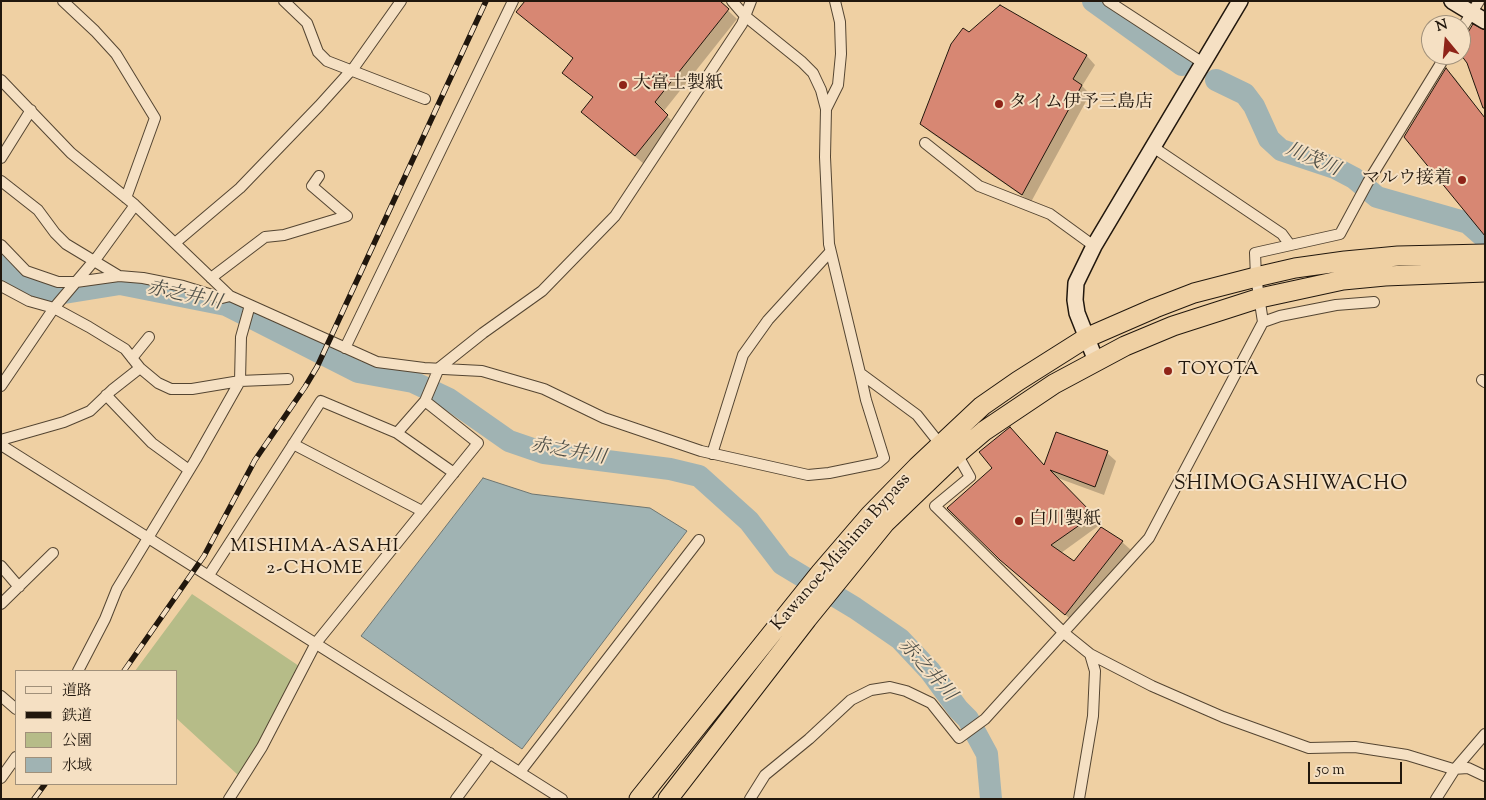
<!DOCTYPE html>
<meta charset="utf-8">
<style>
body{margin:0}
#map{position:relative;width:1486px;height:800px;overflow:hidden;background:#efd0a3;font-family:"Sorts Mill Goudy","Noto Serif JP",serif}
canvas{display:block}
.frame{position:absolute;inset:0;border:2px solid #21170d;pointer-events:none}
.legend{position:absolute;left:15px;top:670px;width:162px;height:115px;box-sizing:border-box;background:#f5e0c3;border:1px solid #a0907a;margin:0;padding:6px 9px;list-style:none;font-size:15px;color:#21170d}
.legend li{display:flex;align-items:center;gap:10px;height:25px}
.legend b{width:25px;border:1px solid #a0907a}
.north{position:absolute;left:1421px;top:15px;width:50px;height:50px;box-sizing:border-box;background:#f5e0c3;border:1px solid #a0907a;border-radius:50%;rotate:343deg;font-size:14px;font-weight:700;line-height:20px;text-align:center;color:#21170d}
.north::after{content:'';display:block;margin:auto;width:18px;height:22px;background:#8f2418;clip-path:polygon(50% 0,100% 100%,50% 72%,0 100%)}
.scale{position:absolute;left:1308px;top:762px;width:94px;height:22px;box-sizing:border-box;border:2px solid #21170d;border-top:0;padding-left:6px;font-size:15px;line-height:18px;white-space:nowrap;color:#21170d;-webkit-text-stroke:4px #f5e0c3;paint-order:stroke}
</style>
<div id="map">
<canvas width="1486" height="800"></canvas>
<div class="frame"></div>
<ul class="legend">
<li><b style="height:6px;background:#f5e0c3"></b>道路</li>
<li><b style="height:6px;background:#21170d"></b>鉄道</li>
<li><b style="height:14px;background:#b6bc88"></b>公園</li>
<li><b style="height:14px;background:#a0b3b3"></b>水域</li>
</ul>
<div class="north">N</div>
<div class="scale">50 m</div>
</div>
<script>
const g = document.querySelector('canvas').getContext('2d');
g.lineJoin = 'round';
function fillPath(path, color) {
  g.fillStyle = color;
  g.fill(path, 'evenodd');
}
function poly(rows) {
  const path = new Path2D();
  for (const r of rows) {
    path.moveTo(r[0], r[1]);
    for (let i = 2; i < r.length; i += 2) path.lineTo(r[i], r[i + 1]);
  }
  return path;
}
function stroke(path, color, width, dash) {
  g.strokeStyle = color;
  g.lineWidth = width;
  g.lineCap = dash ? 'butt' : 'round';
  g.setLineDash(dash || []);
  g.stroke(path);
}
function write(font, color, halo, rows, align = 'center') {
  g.font = font + ' "Sorts Mill Goudy","Noto Serif JP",serif';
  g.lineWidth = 4;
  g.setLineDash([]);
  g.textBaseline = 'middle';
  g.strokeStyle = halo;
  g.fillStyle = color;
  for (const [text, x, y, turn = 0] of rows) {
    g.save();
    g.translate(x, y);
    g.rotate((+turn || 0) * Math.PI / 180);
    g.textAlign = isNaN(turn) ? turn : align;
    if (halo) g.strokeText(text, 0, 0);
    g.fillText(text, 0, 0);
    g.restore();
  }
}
const green = poly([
 [192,594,299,666,251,756,238,775,176,718,176,671,135,671]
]);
const water = poly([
 [483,478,532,494,650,508,687,531,522,749,361,636,483,478]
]);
const shadow = poly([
 [718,1,737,19,663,112,676,125,644,164,582,112,594,98,564,73,574,59,526,20],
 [1000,6,1087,56,1095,65,1082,86,1090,94,1031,202,930,132,921,123,970,33],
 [1446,70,1455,78,1485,119],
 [1107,453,1116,461,1104,495,1055,477,1101,524,1061,553,1075,562,1122,542,1131,550,1074,622,1010,569,949,508,1045,466]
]);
const river = poly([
 [1093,1,1182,65],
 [1216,80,1245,94,1254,106,1269,139,1281,150,1335,168,1354,178,1377,197,1468,223,1485,238],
 [1,265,9,272,32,288,58,294,120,284,226,305,358,372,413,382,449,399,509,441,544,453,670,469,699,476,749,521,782,564,855,608,900,639,930,671,958,709,968,719,987,754,991,799]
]);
const building = poly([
 [525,1,720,1,729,9,655,102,668,115,635,156,581,112,593,97,562,73,573,58,516,12,525,1],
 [1000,5,1087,55,1073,79,1082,85,1022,195,920,124,951,44,963,28,969,32,1000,5],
 [1473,24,1485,30,1485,108,1483,108,1467,63,1461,55,1461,37,1467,34,1473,24],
 [1446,68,1485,118,1485,236,1404,137,1446,68],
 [1010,427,1044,465,1056,432,1108,451,1095,487,1050,470,1094,515,1051,545,1074,561,1101,527,1123,541,1065,615,1000,560,947,508,992,468,979,452,1010,427]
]);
const street = poly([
 [63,1,95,31,116,54,155,118,126,198],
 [284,1,307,23,318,52,327,61,425,99],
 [732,1,745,16,802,62,813,73,821,90,826,109,825,157,829,244,860,373,917,415,940,444,957,454,970,477,935,506,1064,633,1090,654,1152,686,1223,717,1309,748,1355,747,1407,755,1453,769,1468,768,1485,776],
 [1108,1,1203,63],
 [1461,30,1479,1],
 [1,80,71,153,135,205,230,296,377,362,424,368,482,371,544,389,604,418,701,451,808,475,829,473,878,463,884,458,866,400,860,373],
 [826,109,838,85,841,54,840,22,835,1],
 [925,143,979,186,1050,214,1094,246],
 [1153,147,1282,234,1290,245],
 [1,158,31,110],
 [1,181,38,210,55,233,66,244,119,276],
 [175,243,240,188,319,106,355,66,401,1],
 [1,245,26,271,58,282,76,282,119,276,143,278,183,286,222,298,230,296],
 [211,278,265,237,284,235,347,216,312,186,319,176],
 [1,286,29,301,54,308,89,327,125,349,140,368,158,383,171,389,192,389,240,381,288,379],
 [1263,322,1280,316,1336,305,1374,302],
 [345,348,513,1],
 [132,358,149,337],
 [1482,380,1485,382],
 [1,386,54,308,98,256,135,205],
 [106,395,152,443,189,470],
 [397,433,425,401],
 [1,440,64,422,90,411,112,390,140,368],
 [293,444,422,511],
 [1,445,562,799],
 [712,454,743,355,768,320,830,252],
 [1,566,19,587],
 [209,575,321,401,397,433,454,473],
 [1,604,53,553],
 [78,671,105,619,117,589,196,459,240,381,241,337,250,305],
 [1,696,16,709],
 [520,772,699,540],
 [1,778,16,757],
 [229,799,262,747,316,643,478,443,425,401,439,368,483,333,542,291,615,216,742,24,751,1],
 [456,799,490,753],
 [750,799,765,775,809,739,851,700,871,690,890,687,906,691,931,703,959,738,985,719,1149,538,1263,322,1256,277,1255,253,1340,234,1368,182,1446,55],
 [1079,799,1093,716,1094,693,1095,671,1090,654],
 [1436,799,1455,769,1485,734]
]);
const secondary = poly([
 [1452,1,1485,21],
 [1096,361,1077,313,1075,300,1076,283,1094,246,1240,1]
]);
const highway = poly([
 [639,799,821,572,870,515,917,467,982,406,1018,381,1086,338,1155,308,1194,293,1256,277,1295,268,1345,261,1398,256,1485,254],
 [668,799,807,619,885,523,957,454,984,431,1054,384,1125,346,1173,326,1260,298,1343,280,1385,276,1485,272]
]);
const rail = poly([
 [124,671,204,556,255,460,305,387,317,367,486,1],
 [34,799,45,784]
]);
const markers = [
 [623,85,5,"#8f2418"],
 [999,104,5,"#8f2418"],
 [1462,180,5,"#8f2418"],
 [1168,371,5,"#8f2418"],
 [1019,521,5,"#8f2418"]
];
const poiNames = [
 ["大富士製紙",633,85],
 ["タイム伊予三島店",1009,104],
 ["マルウ接着",1452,180,"right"],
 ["TOYOTA",1178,371],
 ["白川製紙",1029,521]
];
const streetNames = [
 ["Kawanoe-Mishima Bypass",842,553,-49]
];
const waterNames = [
 ["川茂川",1312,161,23],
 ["赤之井川",184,297,12],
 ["赤之井川",568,453,10],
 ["赤之井川",926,671,48]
];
const neighbourhoodNames = [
 ["MISHIMA-ASAHI",315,548],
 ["2-CHOME",315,570]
];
const quarterNames = [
 ["SHIMOGASHIWACHO",1291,486]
];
fillPath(green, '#b6bc88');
fillPath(water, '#a0b3b3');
stroke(water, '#6d7571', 1);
fillPath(shadow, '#0003');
stroke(river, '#a0b3b3', 22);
fillPath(building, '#d78773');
stroke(building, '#21170d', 1);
stroke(street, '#544532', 12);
stroke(secondary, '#21170d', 18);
stroke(highway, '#21170d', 21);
stroke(street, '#f5e0c3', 10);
stroke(secondary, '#f5e0c3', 15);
stroke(highway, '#efd0a3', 19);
stroke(rail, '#21170d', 5.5);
stroke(rail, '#f5e0c3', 4, [11]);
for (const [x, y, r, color] of markers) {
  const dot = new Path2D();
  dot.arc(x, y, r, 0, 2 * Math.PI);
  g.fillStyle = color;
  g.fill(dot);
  stroke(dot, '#f5e0c3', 2);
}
write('18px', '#21170d', '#f5e0c3', poiNames, 'left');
write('18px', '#21170d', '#f5e0c3', streetNames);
write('italic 19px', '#4d4e47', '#f5e0c3', waterNames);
g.letterSpacing = '1px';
write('19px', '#21170d', '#f5e0c3', neighbourhoodNames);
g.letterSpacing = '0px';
g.letterSpacing = '1px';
write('20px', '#21170d', '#f5e0c3', quarterNames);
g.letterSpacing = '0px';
</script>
